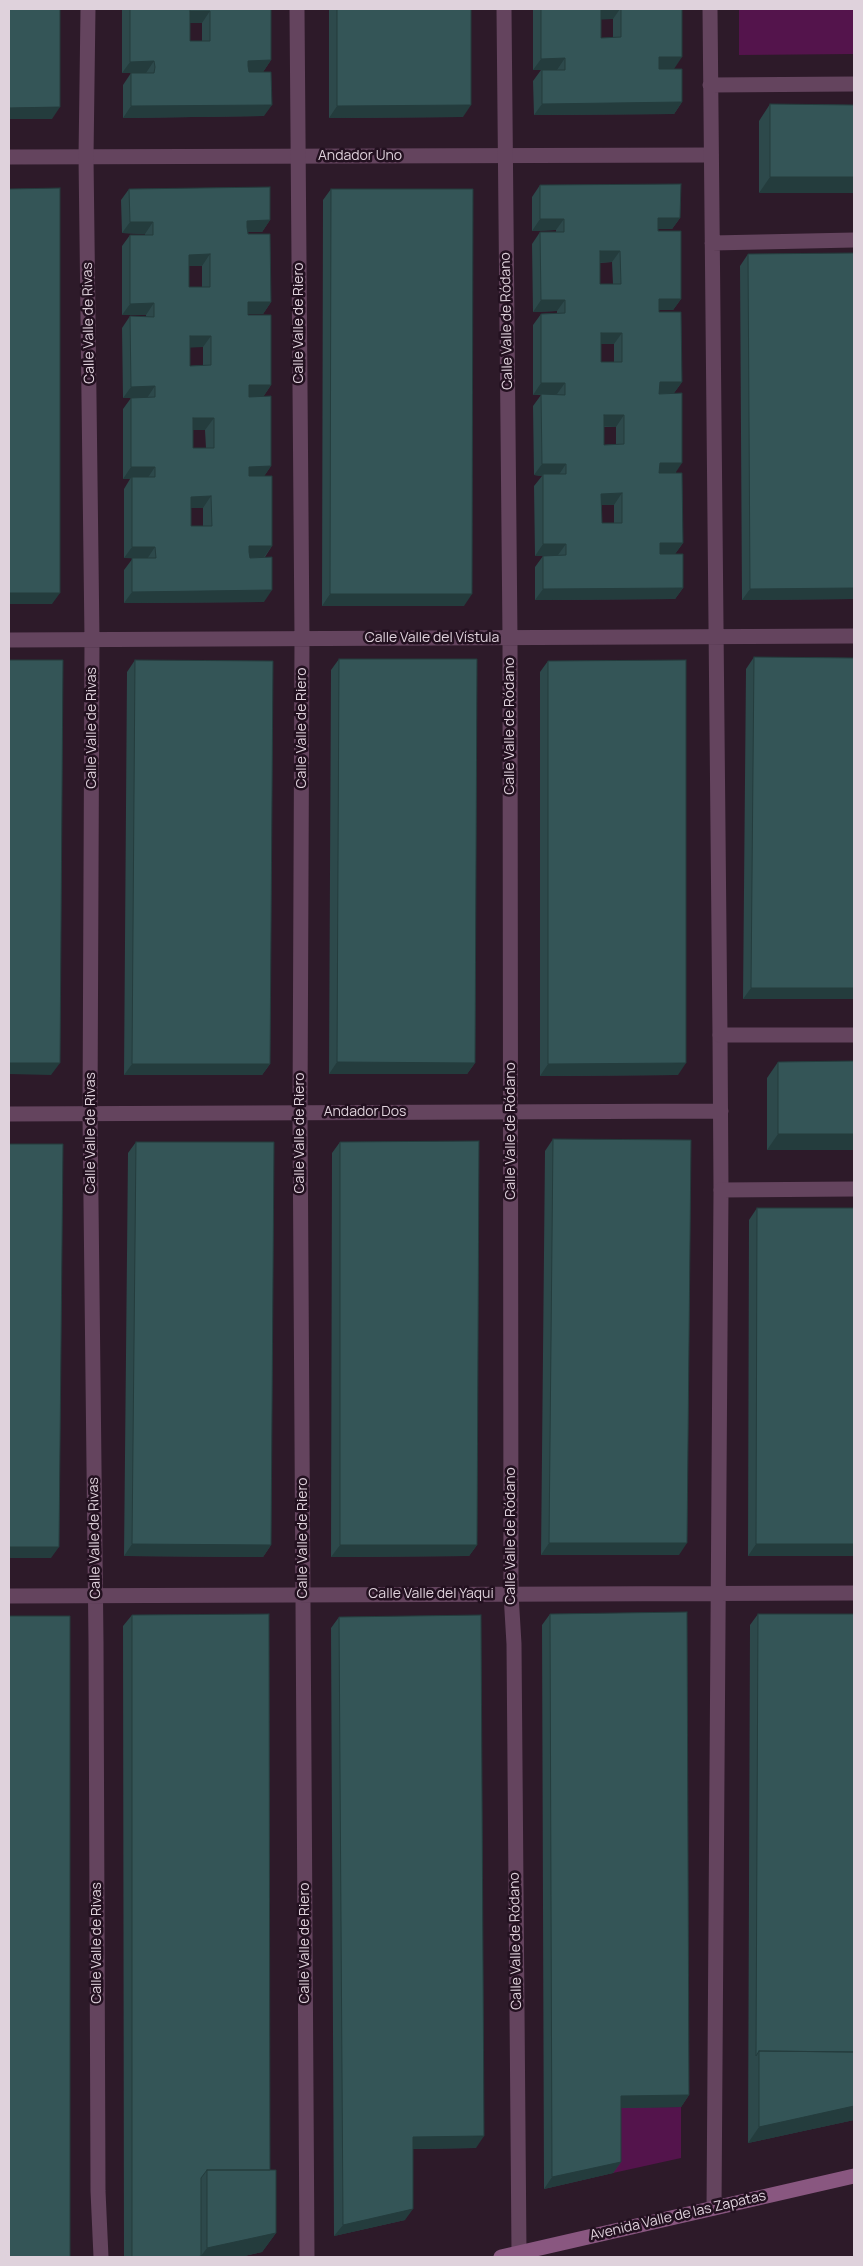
<!DOCTYPE html>
<meta charset="utf-8">
<style>
body{margin:0}
#map{position:relative;width:863px;height:2266px;overflow:hidden;background:#2d1a29;font-family:Manrope,sans-serif}
canvas{display:block}
.frame{position:absolute;inset:0;border:10px solid #dfd2dc;pointer-events:none}
</style>
<div id="map">
<canvas width="863" height="2266"></canvas>
<div class="frame"></div>
</div>
<script>
const g = document.querySelector('canvas').getContext('2d');
g.lineJoin = 'round';
function fillPath(path, color) {
  g.fillStyle = color;
  g.fill(path, 'evenodd');
}
function poly(rows) {
  const path = new Path2D();
  for (const r of rows) {
    path.moveTo(r[0], r[1]);
    for (let i = 2; i < r.length; i += 2) path.lineTo(r[i], r[i + 1]);
  }
  return path;
}
function stroke(path, color, width, dash) {
  g.strokeStyle = color;
  g.lineWidth = width;
  g.lineCap = dash ? 'butt' : 'round';
  g.setLineDash(dash || []);
  g.stroke(path);
}
function write(font, color, halo, rows, align = 'center') {
  g.font = font + ' Manrope,sans-serif';
  g.lineWidth = 5;
  g.setLineDash([]);
  g.textBaseline = 'middle';
  g.strokeStyle = halo;
  g.fillStyle = color;
  for (const [text, x, y, turn = 0] of rows) {
    g.save();
    g.translate(x, y);
    g.rotate((+turn || 0) * Math.PI / 180);
    g.textAlign = isNaN(turn) ? turn : align;
    if (halo) g.strokeText(text, 0, 0);
    g.fillText(text, 0, 0);
    g.restore();
  }
}
const green = poly([
 [739,9,854,9,854,54,739,55],
 [681,2107,681,2158,613,2173,613,2108]
]);
const pedestrian = poly([
 [9,157,711,155],
 [720,1035,721,1190],
 [9,1114,721,1111]
]);
const minor = poly([
 [88,9,86,157,92,639,90,1114,96,1642,98,2191,101,2257],
 [297,9,302,638,300,1113,307,2257],
 [504,9,510,638,511,1594,514,1644,519,2253],
 [710,9,720,1035,854,1035],
 [710,85,854,84],
 [712,243,854,240],
 [9,640,854,636],
 [9,1596,854,1593],
 [714,2208,721,1190,854,1189]
]);
const secondary = poly([
 [501,2257,854,2176]
]);
const wall = poly([
 [122,9,271,9,271,60,263,72,264,116,123,118,123,85,131,73,146,73,122,73],
 [190,23,202,23,202,41,190,41],
 [329,9,471,9,463,117,329,118],
 [533,9,682,9,674,69,682,102,674,114,534,115,533,81,541,70,533,70],
 [601,19,613,19,613,38,601,38],
 [770,104,854,105,759,193,759,121],
 [540,185,680,218,672,229,658,229,681,299,673,310,659,310,659,312,682,382,674,393,676,473,683,543,675,554,683,588,675,599,535,600,535,567,543,556,558,555,535,556,534,486,542,476,534,475,533,406,541,395,533,395,533,325,541,314,557,313,557,311,533,312,532,244,540,232,556,232,556,230,532,231,532,197],
 [612,262,613,284,600,284,600,263],
 [601,344,614,344,614,362,601,362],
 [604,427,616,427,616,444,604,445],
 [602,505,614,505,614,523,602,523],
 [129,189,270,220,262,232,248,232,271,302,263,314,248,314,248,315,271,385,263,397,271,466,264,476,272,546,265,557,264,602,124,603,124,570,133,558,124,558,124,489,130,479,123,479,123,409,131,398,123,398,122,328,130,316,146,317,146,315,122,315,122,246,130,235,145,235,145,234,122,233,121,200],
 [189,266,202,266,202,287,189,287],
 [190,347,203,347,203,365,190,366],
 [193,430,205,430,206,448,193,448],
 [191,508,203,508,203,526,191,526],
 [331,189,464,606,322,606,323,200],
 [748,254,854,599,742,600,740,266],
 [754,657,854,658,854,999,743,999,746,669],
 [339,659,475,1063,467,1074,329,1074,331,670],
 [135,660,270,1064,262,1075,124,1075,127,672],
 [548,661,678,1075,540,1076,540,672],
 [854,1061,854,1150,767,1150,767,1078,778,1062],
 [553,1139,679,1555,541,1555,545,1151],
 [136,1142,271,1545,263,1557,124,1556,128,1153],
 [340,1142,477,1545,469,1556,331,1557,332,1153],
 [757,1208,854,1208,854,1556,748,1556,749,1220],
 [550,1614,689,2095,681,2107,621,2108,621,2162,613,2173,544,2189,542,1625],
 [758,1614,854,1614,854,2120,748,2143,750,1625],
 [132,1615,270,2170,276,2233,262,2252,240,2257,124,2257,123,1626],
 [339,1617,476,2148,413,2149,405,2220,334,2236,331,1628]
]);
const shadedWall = poly([
 [600,9,620,9,613,19,593,20],
 [190,11,210,11,202,23,182,23],
 [659,57,682,57,674,69,651,69],
 [565,58,557,70,533,70,541,59],
 [271,60,263,72,240,72,248,61],
 [154,61,146,73,122,73,130,62],
 [682,102,674,114,534,115,542,104],
 [272,105,264,116,123,118,131,106],
 [471,105,463,117,329,118,337,106],
 [60,107,52,119,9,119,9,108],
 [770,177,854,177,854,193,759,193],
 [658,218,680,218,672,229,650,229],
 [540,219,564,219,556,230,532,231],
 [270,220,262,232,239,232,247,221],
 [130,222,153,222,145,234,122,233],
 [600,251,620,251,612,262,592,263],
 [210,254,202,266,181,266,189,255],
 [659,299,681,299,673,310,651,310],
 [541,300,565,300,557,311,533,312],
 [248,302,271,302,263,314,240,314],
 [154,303,146,315,122,315,130,304],
 [601,333,622,333,614,344,592,344],
 [190,336,211,336,203,347,182,348],
 [660,382,682,382,674,393,652,394],
 [541,383,565,383,557,394,533,395],
 [249,385,271,385,263,397,241,397],
 [155,386,147,398,123,398,131,387],
 [604,415,624,415,616,427,596,426],
 [193,418,214,418,205,430,185,430],
 [660,463,682,463,674,475,652,475],
 [542,464,566,464,558,476,543,474,542,476,534,475],
 [271,466,263,478,241,478,249,467],
 [131,467,155,467,147,479,132,477,130,479,123,479],
 [622,493,614,505,593,505,601,494],
 [211,496,203,508,183,508,191,497],
 [660,543,683,543,675,554,652,554],
 [543,544,566,544,558,555,535,556],
 [249,546,272,546,264,557,241,558],
 [132,547,155,547,147,559,124,558],
 [683,588,675,599,535,600,543,589],
 [854,588,854,599,742,600,750,589],
 [272,590,264,602,124,603,132,592],
 [9,593,60,593,52,604,9,604],
 [330,594,472,594,464,606,322,606],
 [751,988,854,988,854,999,743,999],
 [337,1062,475,1063,467,1074,329,1074],
 [9,1063,60,1063,51,1075,9,1074],
 [686,1063,678,1075,540,1076,548,1064],
 [132,1064,270,1064,262,1075,124,1075],
 [778,1134,854,1134,854,1150,767,1150],
 [549,1543,687,1543,679,1555,541,1555],
 [132,1544,271,1545,263,1557,124,1556],
 [756,1544,854,1544,854,1556,748,1556],
 [340,1545,477,1545,469,1556,331,1557],
 [9,1547,59,1547,51,1558,9,1558],
 [689,2095,681,2107,613,2108,621,2096],
 [854,2106,854,2120,748,2143,759,2127],
 [484,2136,476,2148,405,2149,413,2137],
 [621,2162,613,2173,544,2189,552,2177],
 [413,2209,405,2220,334,2236,343,2225],
 [276,2233,262,2252,240,2257,197,2257,201,2256,207,2248]
]);
const building = poly([
 [9,9,60,9,60,107,9,108,9,9],
 [130,9,271,9,271,60,248,61,248,66,249,72,271,72,272,105,131,106,131,73,154,73,155,67,154,61,130,62,130,9],
 [190,11,210,11,210,41,190,41,190,11],
 [337,9,471,9,471,105,337,106,337,9],
 [541,9,601,9,601,38,621,37,621,9,682,9,682,57,659,57,659,69,682,69,682,102,542,104,542,70,565,70,565,58,541,59,541,9],
 [770,104,854,105,854,177,770,177,770,104],
 [681,184,680,218,658,218,658,231,681,231,681,299,659,299,659,312,681,312,682,382,660,382,659,394,682,393,682,463,660,463,659,473,682,473,683,543,660,543,660,554,683,554,683,588,543,589,543,556,566,555,566,544,543,544,543,474,566,474,566,464,542,464,541,394,565,395,565,383,541,383,541,314,565,313,565,300,541,300,540,232,564,232,564,219,540,219,540,185,681,184],
 [600,251,620,251,621,284,600,284,600,251],
 [601,333,622,333,622,362,601,362,601,333],
 [604,415,624,415,624,444,604,445,604,415],
 [622,493,622,523,602,523,601,494,622,493],
 [270,187,270,220,247,221,247,227,248,234,270,234,271,302,248,302,248,315,271,315,271,385,249,385,249,397,271,396,271,466,249,467,249,476,272,476,272,546,249,546,249,552,250,558,272,557,272,590,132,592,132,558,156,558,155,547,132,547,132,477,155,477,155,467,131,467,131,398,155,397,155,386,131,387,130,316,154,317,154,303,130,304,130,235,153,235,153,222,130,222,129,189,270,187],
 [210,254,210,287,189,287,189,255,210,254],
 [190,336,211,336,211,365,190,366,190,336],
 [193,418,214,418,214,448,193,448,193,418],
 [211,496,212,526,191,526,191,497,211,496],
 [60,188,60,593,9,593,9,189,60,188],
 [331,189,473,189,472,594,330,594,331,189],
 [854,253,854,588,750,589,748,254,854,253],
 [754,657,854,658,854,988,751,988,754,657],
 [339,659,477,659,475,1063,337,1062,339,659],
 [9,660,63,660,60,1063,9,1063,9,660],
 [135,660,273,661,270,1064,132,1064,135,660],
 [686,660,686,1063,548,1064,548,661,686,660],
 [854,1061,854,1134,778,1134,778,1062,854,1061],
 [553,1139,691,1140,687,1543,549,1543,553,1139],
 [479,1141,477,1545,340,1545,340,1142,479,1141],
 [136,1142,274,1142,271,1545,132,1544,136,1142],
 [9,1144,63,1144,59,1547,9,1547,9,1144],
 [757,1208,854,1208,854,1544,756,1544,757,1208],
 [687,1612,689,2095,621,2096,621,2162,552,2177,550,1614,687,1612],
 [269,1614,270,2170,207,2170,201,2178,201,2256,197,2257,132,2257,132,1615,269,1614],
 [758,1614,854,1614,854,2052,759,2051,756,2056,758,1614],
 [481,1615,484,2136,413,2137,413,2209,343,2225,339,1617,481,1615],
 [9,1616,70,1616,70,2257,9,2257,9,1616],
 [759,2051,854,2052,854,2106,759,2127,759,2051],
 [207,2170,276,2170,276,2233,207,2248,207,2170]
]);
const streetNames = [
 ["Andador Uno",360,156],
 ["Calle Valle de Ródano",507,321,-91],
 ["Calle Valle de Rivas",89,323,-91],
 ["Calle Valle de Riero",299,323,-90],
 ["Calle Valle del Vístula",432,638],
 ["Calle Valle de Ródano",510,726,-90],
 ["Calle Valle de Rivas",92,728,-90],
 ["Calle Valle de Riero",302,728,-90],
 ["Andador Dos",365,1112],
 ["Calle Valle de Ródano",511,1131,-90],
 ["Calle Valle de Rivas",91,1133,-90],
 ["Calle Valle de Riero",300,1133,-90],
 ["Calle Valle de Ródano",511,1536,-90],
 ["Calle Valle de Rivas",95,1538,-91],
 ["Calle Valle de Riero",303,1538,-90],
 ["Calle Valle del Yaqui",431,1594],
 ["Calle Valle de Ródano",516,1941,-91],
 ["Calle Valle de Rivas",97,1943,-90],
 ["Calle Valle de Riero",305,1943,-90],
 ["Avenida Valle de las Zapatas",678,2216,-13]
];
fillPath(green, '#54144c');
stroke(pedestrian, '#64445e', 15);
stroke(minor, '#64445e', 15);
stroke(secondary, '#895780', 15);
fillPath(wall, '#2d494b');
fillPath(shadedWall, '#243c3d');
fillPath(building, '#345557');
stroke(building, '#243c3d', 1);
write('14px', '#dfd2dc', '#231120', streetNames);
</script>
